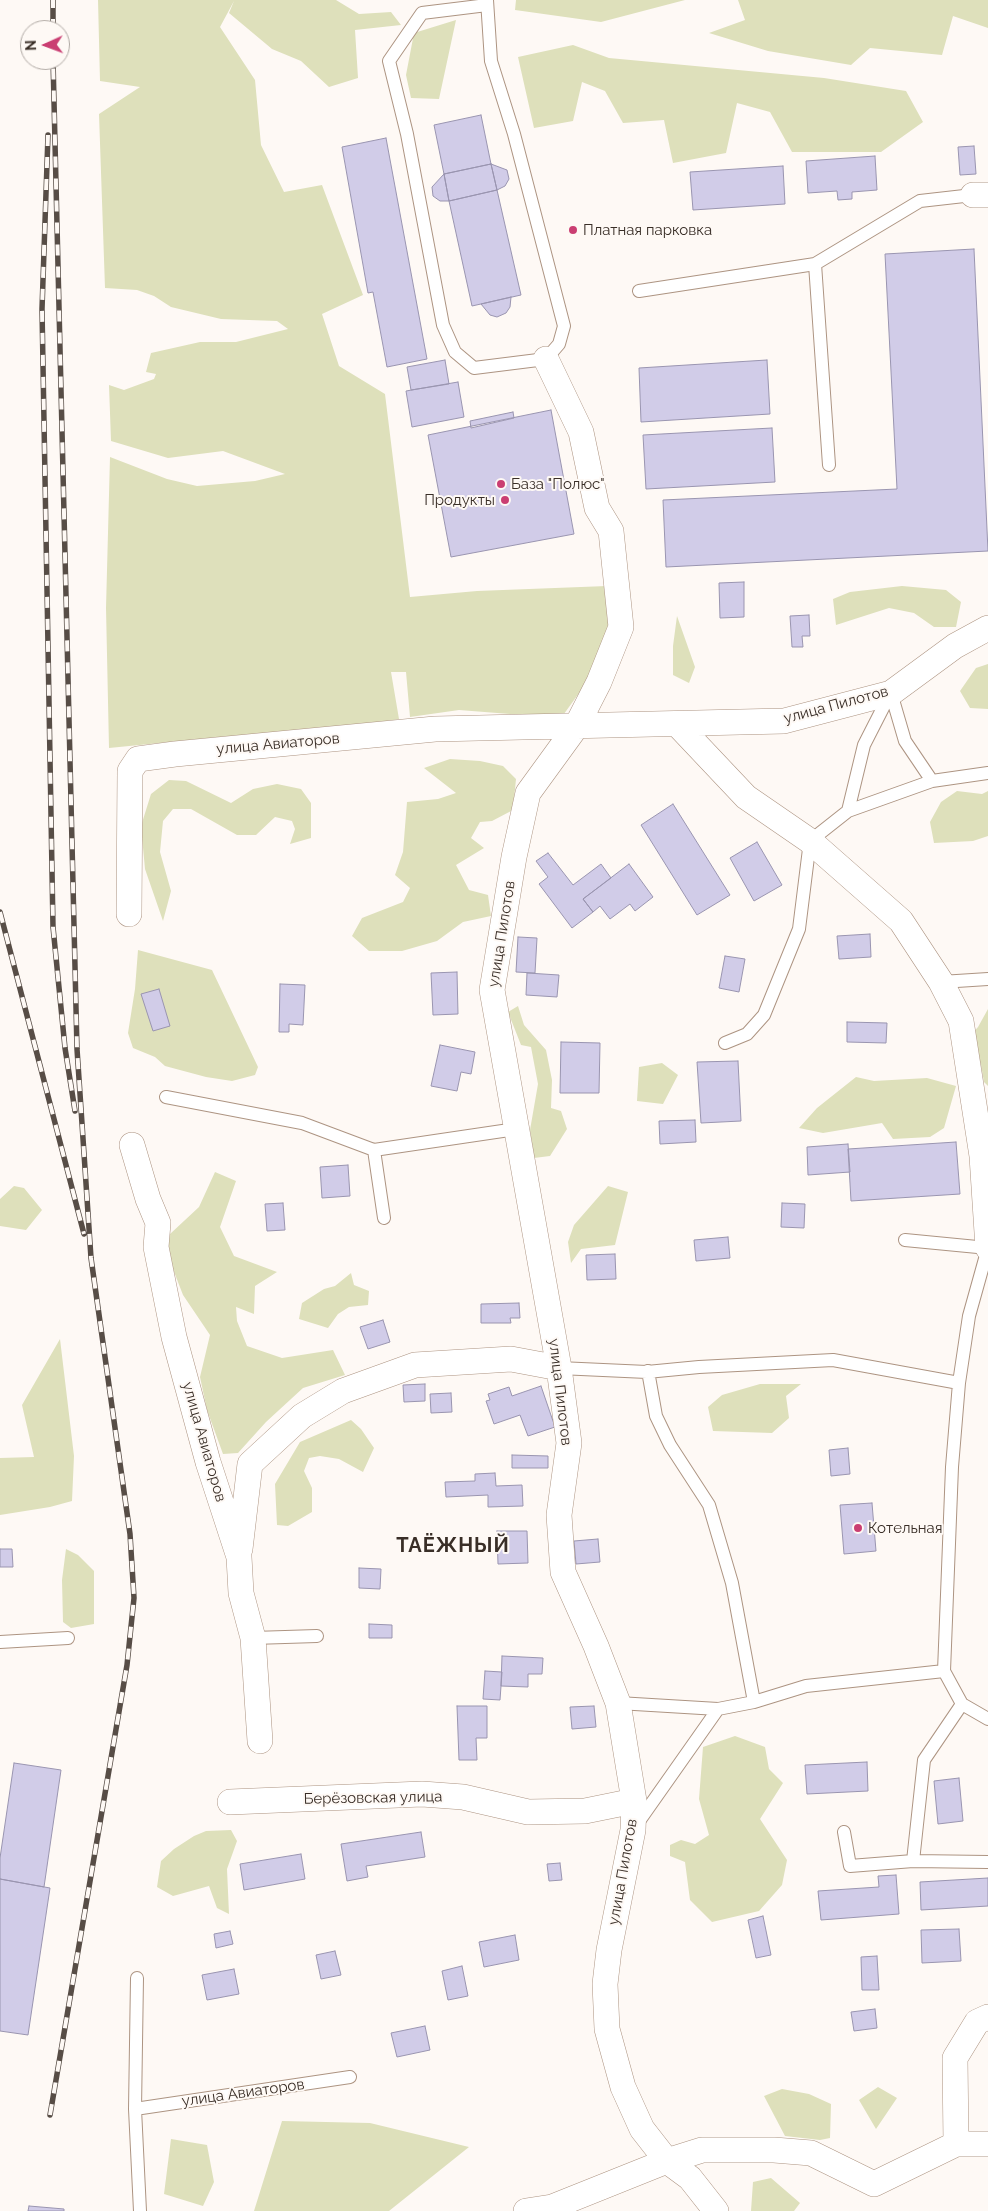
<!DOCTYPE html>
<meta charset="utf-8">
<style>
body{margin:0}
#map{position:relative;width:988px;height:2211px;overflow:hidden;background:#fef9f5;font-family:Raleway,sans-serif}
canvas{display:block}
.north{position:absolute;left:20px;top:20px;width:50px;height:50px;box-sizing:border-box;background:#fef9f5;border:1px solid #afa8a3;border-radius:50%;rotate:268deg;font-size:14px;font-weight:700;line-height:20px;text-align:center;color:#392e27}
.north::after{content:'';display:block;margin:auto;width:18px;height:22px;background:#ca3e72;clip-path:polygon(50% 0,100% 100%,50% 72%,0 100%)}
</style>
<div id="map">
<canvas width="988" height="2211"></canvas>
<div class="north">N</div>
</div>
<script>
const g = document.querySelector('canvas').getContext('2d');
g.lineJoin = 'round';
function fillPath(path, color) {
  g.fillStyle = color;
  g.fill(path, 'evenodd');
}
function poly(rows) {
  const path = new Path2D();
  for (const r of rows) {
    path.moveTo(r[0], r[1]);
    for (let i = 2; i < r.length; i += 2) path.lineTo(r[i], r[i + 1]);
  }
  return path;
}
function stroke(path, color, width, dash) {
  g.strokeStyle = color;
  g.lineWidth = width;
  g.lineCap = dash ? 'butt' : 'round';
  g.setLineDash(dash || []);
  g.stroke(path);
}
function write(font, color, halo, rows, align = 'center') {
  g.font = font + ' Raleway,sans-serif';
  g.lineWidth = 4;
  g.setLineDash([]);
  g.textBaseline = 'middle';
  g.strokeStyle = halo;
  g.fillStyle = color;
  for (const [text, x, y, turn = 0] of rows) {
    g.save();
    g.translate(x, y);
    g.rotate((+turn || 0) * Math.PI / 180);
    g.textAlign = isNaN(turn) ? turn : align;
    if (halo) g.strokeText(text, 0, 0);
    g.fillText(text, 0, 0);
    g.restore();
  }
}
const green = poly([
 [98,0,336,0,359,14,391,12,401,25,355,30,358,78,329,87,301,61,272,49,229,13,234,1,220,27,255,80,261,145,284,192,322,185,363,295,322,314,339,366,385,394,410,597,477,591,607,586,610,628,590,678,561,718,459,710,410,717,406,672,391,672,399,719,320,732,220,737,109,748,106,608,110,457,167,479,197,486,255,481,285,474,223,451,168,458,111,441,109,385,124,390,154,379,156,374,146,372,151,353,200,342,236,342,288,329,277,321,221,319,171,307,154,296,137,290,105,288,99,114,140,87,100,81],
 [516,0,685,0,601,22,515,10],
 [738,0,988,0,988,28,953,16,942,55,870,48,851,65,768,51,709,33,745,20],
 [456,20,439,99,411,98,406,75,414,33],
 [573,45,609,58,824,78,906,91,923,122,881,152,792,152,770,112,737,103,726,153,673,163,664,120,623,123,605,91,582,82,573,121,534,128,518,57],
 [902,586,946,590,961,602,956,627,934,627,914,613,889,608,836,625,833,599,850,592],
 [677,616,695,667,689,683,673,675,673,646],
 [988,664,988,709,970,708,960,691,976,668],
 [450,759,480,761,503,766,516,779,513,810,492,821,480,822,471,838,484,848,456,865,469,890,488,895,491,916,463,922,437,941,402,951,369,951,352,936,362,918,403,902,410,888,395,875,403,852,407,802,438,799,456,793,424,768],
 [169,780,186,781,231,803,253,789,277,784,301,789,311,803,311,838,290,844,295,829,292,821,275,817,256,835,237,835,191,809,173,809,163,821,160,852,171,891,163,921,145,869,141,826,151,794],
 [957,791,982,794,988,791,988,836,973,841,934,843,930,822,941,802],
 [138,950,212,970,258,1067,255,1075,232,1081,206,1077,165,1066,155,1057,133,1048,128,1033,135,989],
 [518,1006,524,1025,546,1050,552,1080,551,1108,561,1111,567,1129,550,1156,534,1158,530,1130,538,1084,531,1047,521,1045,508,1012],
 [988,1009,988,1086,984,1082,981,1065,971,1035,978,1027],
 [662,1063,678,1075,663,1104,637,1101,639,1067],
 [856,1077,874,1081,927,1078,956,1086,944,1128,930,1137,893,1139,882,1123,823,1133,799,1128,817,1108],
 [215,1172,236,1181,220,1227,234,1256,277,1272,255,1286,254,1314,236,1307,237,1321,247,1346,282,1358,333,1350,345,1375,303,1388,266,1422,238,1453,223,1454,207,1410,200,1377,210,1335,183,1295,166,1251,170,1234,199,1207],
 [14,1186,24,1188,42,1210,26,1230,0,1226,0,1199],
 [608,1186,628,1192,615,1245,581,1249,571,1263,568,1242,574,1225],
 [351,1273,354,1285,369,1291,368,1305,349,1307,338,1314,328,1328,299,1319,302,1303,324,1289,335,1286],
 [60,1339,74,1456,72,1501,50,1507,0,1515,0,1458,34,1457,22,1405],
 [760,1384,801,1384,786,1396,789,1418,772,1433,713,1431,708,1407,722,1395],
 [351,1420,361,1429,374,1448,363,1472,339,1459,320,1456,309,1458,304,1471,312,1488,312,1512,288,1526,277,1525,275,1484,300,1442],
 [66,1549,78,1555,94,1571,94,1624,71,1628,63,1622,62,1580],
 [735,1736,765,1747,769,1769,783,1783,760,1819,787,1860,782,1885,759,1911,712,1922,690,1900,685,1862,670,1856,670,1845,681,1840,695,1844,709,1835,699,1799,703,1747],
 [231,1830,237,1841,227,1869,229,1914,217,1908,209,1886,173,1896,157,1887,161,1861,174,1849,194,1836,206,1831],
 [878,2087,897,2098,876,2129,859,2100],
 [782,2089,809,2094,831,2104,830,2138,820,2140,785,2136,764,2096],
 [282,2121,370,2123,469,2147,389,2211,254,2211],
 [171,2139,207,2145,214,2182,203,2206,164,2194],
 [771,2178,800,2203,794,2211,751,2211,753,2182]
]);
const building = poly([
 [481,115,491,164,444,174,434,125,481,115],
 [386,138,427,359,387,367,373,292,368,293,342,147,386,138],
 [974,146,976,174,960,175,958,147,974,146],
 [875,156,877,190,852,192,852,199,838,200,837,191,808,193,806,161,875,156],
 [491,164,497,190,449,201,444,174,491,164],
 [491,164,507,170,509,179,505,186,497,190,491,164],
 [783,166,785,204,693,210,690,172,783,166],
 [444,174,449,201,440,201,433,196,432,187,444,174],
 [497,190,521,295,472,306,449,201,497,190],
 [974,249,988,551,666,567,663,500,897,489,885,254,974,249],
 [511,297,510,307,506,313,497,317,490,315,481,304,511,297],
 [445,360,449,384,411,390,407,367,445,360],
 [767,360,770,414,641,422,639,368,767,360],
 [458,382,464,417,412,427,406,391,458,382],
 [551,410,574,534,451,557,428,435,551,410],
 [513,412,514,418,471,428,470,421,513,412],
 [772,428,775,482,646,489,643,435,772,428],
 [744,582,744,617,720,618,719,583,744,582],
 [809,615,810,636,802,636,803,647,792,647,790,616,809,615],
 [673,804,730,895,697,915,641,825,673,804],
 [757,842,782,885,754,901,730,858,757,842],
 [548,853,573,885,601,864,611,878,583,899,593,912,572,928,539,884,548,877,536,861,548,853],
 [629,864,653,897,635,911,630,904,610,919,600,906,593,912,583,899,629,864],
 [870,934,871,957,839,959,837,936,870,934],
 [518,937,537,938,535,973,516,972,518,937],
 [725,956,745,959,739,992,719,988,725,956],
 [457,972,458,1014,433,1015,431,973,457,972],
 [527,973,559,975,557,997,526,995,527,973],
 [280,984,305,985,303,1025,289,1024,289,1032,279,1032,280,984],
 [159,989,170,1026,153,1031,141,994,159,989],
 [847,1022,887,1023,886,1043,847,1042,847,1022],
 [561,1042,600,1043,599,1093,560,1093,561,1042],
 [440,1045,475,1052,471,1074,461,1072,457,1091,431,1086,440,1045],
 [738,1061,741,1121,701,1123,697,1062,738,1061],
 [695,1120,696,1142,660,1144,659,1121,695,1120],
 [956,1142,960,1194,851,1201,848,1149,956,1142],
 [848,1144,850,1172,808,1175,807,1147,848,1144],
 [348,1165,350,1196,322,1198,320,1167,348,1165],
 [283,1203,285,1230,267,1231,265,1204,283,1203],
 [782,1203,805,1204,804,1228,781,1227,782,1203],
 [728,1237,730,1258,696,1261,694,1240,728,1237],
 [615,1254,616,1279,587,1280,586,1255,615,1254],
 [519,1303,520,1318,510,1318,511,1323,481,1323,481,1304,519,1303],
 [383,1320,390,1342,368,1349,360,1327,383,1320],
 [425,1384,425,1401,404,1402,403,1385,425,1384],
 [541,1386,555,1427,528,1436,520,1415,494,1424,486,1401,490,1400,488,1394,509,1387,512,1396,541,1386],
 [451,1393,452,1412,431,1413,430,1394,451,1393],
 [848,1448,850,1474,831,1476,829,1450,848,1448],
 [512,1455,548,1456,548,1468,512,1468,512,1455],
 [495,1473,496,1486,522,1485,523,1506,488,1507,488,1495,446,1497,445,1482,475,1481,475,1474,495,1473],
 [872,1503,876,1551,844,1554,840,1505,872,1503],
 [497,1531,527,1531,528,1563,498,1564,497,1531],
 [598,1539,600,1562,576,1564,574,1541,598,1539],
 [0,1549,12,1549,13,1567,0,1567,0,1549],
 [359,1568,381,1569,380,1589,359,1588,359,1568],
 [369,1624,392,1625,392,1638,369,1638,369,1624],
 [502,1656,543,1658,542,1674,528,1674,528,1687,501,1686,502,1656],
 [485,1671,502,1672,500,1700,483,1699,485,1671],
 [457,1706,487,1706,487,1738,476,1738,477,1760,459,1760,457,1706],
 [594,1706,596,1727,572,1729,570,1707,594,1706],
 [867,1762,868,1791,807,1794,805,1765,867,1762],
 [14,1763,61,1770,44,1887,0,1879,0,1858,14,1763],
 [959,1778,963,1821,938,1824,934,1781,959,1778],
 [421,1832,425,1857,366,1866,368,1877,347,1881,341,1844,421,1832],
 [301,1854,305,1879,244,1890,240,1864,301,1854],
 [560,1863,562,1880,549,1881,547,1864,560,1863],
 [896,1875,899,1914,821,1920,818,1891,879,1887,878,1876,896,1875],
 [988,1878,988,1906,921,1910,920,1882,988,1878],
 [0,1879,50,1888,28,2035,0,2031,0,1879],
 [763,1916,771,1955,756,1958,748,1920,763,1916],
 [959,1929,961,1961,922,1963,921,1930,959,1929],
 [230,1931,233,1944,216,1948,214,1934,230,1931],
 [515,1935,519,1960,484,1967,479,1942,515,1935],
 [335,1951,341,1975,321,1979,316,1955,335,1951],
 [877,1956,879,1990,862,1990,861,1957,877,1956],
 [462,1966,468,1996,448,2000,442,1971,462,1966],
 [234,1969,239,1994,207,2000,202,1975,234,1969],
 [875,2009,877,2028,854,2031,851,2012,875,2009],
 [425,2026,430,2050,397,2057,391,2033,425,2026],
 [29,2206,64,2209,64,2211,28,2211,29,2206]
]);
const service = poly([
 [487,5,422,13,389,61,407,134,443,325,455,352,474,368,546,359,559,344,564,326,514,134,491,61,487,0],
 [815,264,829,465],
 [639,291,815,264,920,201,973,195],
 [891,693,905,741,932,781],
 [848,811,864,745,890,694],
 [941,982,988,979],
 [725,1043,747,1034,764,1015,799,929,810,841,848,811,932,781,988,773],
 [166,1097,302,1123,374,1150,516,1129],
 [374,1150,384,1218],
 [905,1240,988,1248],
 [988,1248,969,1316,959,1383,952,1467,944,1671,962,1704,988,1719],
 [559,1368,647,1372,699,1367,833,1360,959,1383],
 [648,1371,656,1416,670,1445,709,1505,732,1583,754,1702],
 [253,1638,317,1636],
 [0,1642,68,1638],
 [618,1703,718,1709,754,1702,806,1686,944,1671],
 [637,1824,718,1709],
 [844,1832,850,1866,913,1861,988,1862],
 [913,1861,924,1760,962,1704],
 [137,1978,135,2109,140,2211],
 [135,2109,350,2077]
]);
const minor = poly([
 [973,195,988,195],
 [546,359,581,432,597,508,611,531,621,627,599,682,576,727,528,793,514,857,492,990,559,1368,569,1443,559,1515,563,1572,596,1646,618,1703,634,1801,633,1830,609,1950,605,1984,607,2029,623,2087,642,2129,667,2161,690,2178,716,2211],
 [677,724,746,797,810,841,901,921,941,982,961,1021,982,1156,988,1248],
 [129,914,130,771,138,759,175,754,435,729,784,721,891,693,955,646,988,628],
 [132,1145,148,1199,158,1223,156,1247,174,1337,208,1462,239,1557,241,1593,253,1638,260,1741],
 [240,1549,250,1464,302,1416,343,1391,415,1365,511,1359,559,1368],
 [230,1802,422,1794,463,1797,528,1812,585,1811,634,1801],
 [956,2144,955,2058,977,2022,988,2017],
 [526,2211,552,2207,667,2161,702,2150,774,2150,811,2153,874,2184,956,2144,988,2144]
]);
const rail = poly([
 [53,30,53,0],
 [48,135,42,309,53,927,65,1048,75,1111],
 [0,912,84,1234],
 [50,2115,127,1665,134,1598,130,1534,91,1258,77,1049,53,60]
]);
const markers = [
 [573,230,5,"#ca3e72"],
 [501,484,5,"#ca3e72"],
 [505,500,5,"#ca3e72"],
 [858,1528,5,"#ca3e72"]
];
const poiNames = [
 ["Платная парковка",583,230],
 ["База \"Полюс\"",511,484],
 ["Продукты",495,500,"right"],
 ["Котельная",868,1528]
];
const streetNames = [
 ["улица Пилотов",836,705,-15],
 ["улица Авиаторов",278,744,-5],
 ["улица Пилотов",502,934,-81],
 ["улица Пилотов",560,1392,83],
 ["улица Авиаторов",204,1442,74],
 ["Берёзовская улица",373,1798,-1],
 ["улица Пилотов",623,1872,-80],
 ["улица Авиаторов",243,2093,-8]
];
const districtNames = [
 ["ТАЁЖНЫЙ",453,1546]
];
fillPath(green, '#dee0bb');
fillPath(building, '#d1cce8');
stroke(building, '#9a95b0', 1);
stroke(service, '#ad9482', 14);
stroke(minor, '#ad9482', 26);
stroke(service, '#fff', 12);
stroke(minor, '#fff', 25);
stroke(rail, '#574d46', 5.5);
stroke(rail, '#fef9f5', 4, [11]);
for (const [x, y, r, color] of markers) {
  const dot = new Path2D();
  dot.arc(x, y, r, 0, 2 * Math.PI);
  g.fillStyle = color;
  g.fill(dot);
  stroke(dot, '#fef9f5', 2);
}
write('15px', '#392e27', '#fef9f5', poiNames, 'left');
write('15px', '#392e27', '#fef9f5', streetNames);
g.letterSpacing = '1px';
write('bold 20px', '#392e27', '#fef9f5', districtNames);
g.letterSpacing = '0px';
</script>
